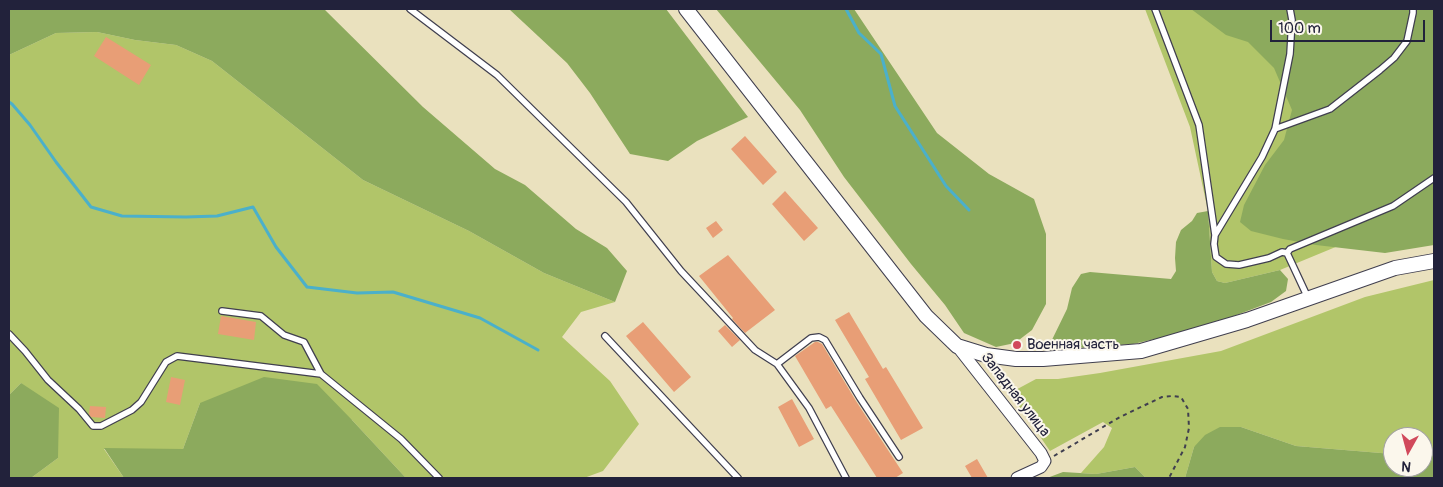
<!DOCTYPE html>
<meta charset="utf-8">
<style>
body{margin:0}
#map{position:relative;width:1443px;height:487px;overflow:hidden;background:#eae1be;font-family:Pangolin,sans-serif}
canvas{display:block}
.frame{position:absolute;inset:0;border:10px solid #22223b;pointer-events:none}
.north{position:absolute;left:1383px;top:427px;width:50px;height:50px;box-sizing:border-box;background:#fbf7ec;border:1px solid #a4a2a5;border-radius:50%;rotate:187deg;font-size:14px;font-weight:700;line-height:20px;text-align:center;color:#22223b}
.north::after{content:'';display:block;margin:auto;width:18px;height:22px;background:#d1495b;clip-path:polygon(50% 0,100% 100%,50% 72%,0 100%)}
.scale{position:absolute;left:1270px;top:20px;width:155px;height:22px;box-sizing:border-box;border:2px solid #22223b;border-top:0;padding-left:6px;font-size:15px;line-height:18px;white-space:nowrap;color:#22223b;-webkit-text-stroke:4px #fbf7ec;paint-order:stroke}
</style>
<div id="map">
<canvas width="1443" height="487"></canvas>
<div class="frame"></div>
<div class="north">N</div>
<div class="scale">100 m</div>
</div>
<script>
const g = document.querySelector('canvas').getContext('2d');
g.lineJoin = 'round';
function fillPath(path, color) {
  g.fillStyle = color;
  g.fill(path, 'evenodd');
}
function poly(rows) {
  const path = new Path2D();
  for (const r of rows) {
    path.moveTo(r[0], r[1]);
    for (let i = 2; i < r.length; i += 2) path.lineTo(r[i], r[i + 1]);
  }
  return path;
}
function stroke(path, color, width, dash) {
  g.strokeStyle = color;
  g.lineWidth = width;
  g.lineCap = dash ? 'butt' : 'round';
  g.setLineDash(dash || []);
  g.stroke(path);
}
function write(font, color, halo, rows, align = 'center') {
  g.font = font + ' Pangolin,sans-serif';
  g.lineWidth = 4;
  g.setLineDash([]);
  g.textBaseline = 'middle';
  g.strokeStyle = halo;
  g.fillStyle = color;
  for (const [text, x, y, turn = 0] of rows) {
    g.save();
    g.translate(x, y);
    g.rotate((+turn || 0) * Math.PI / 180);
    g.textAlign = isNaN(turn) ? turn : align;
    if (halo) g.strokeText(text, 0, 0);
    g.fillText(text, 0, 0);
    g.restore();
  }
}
const green = poly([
 [1145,9,1434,9,1355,239,1280,270,1225,283,1217,281,1212,272,1208,211,1190,127],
 [97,32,135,40,176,45,212,61,363,180,469,231,544,273,615,302,581,312,562,337,610,381,639,424,603,471,584,478,406,478,352,420,200,403,183,449,104,449,124,478,31,478,58,458,21,383,9,395,9,55,56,33],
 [1434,280,1434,447,1423,449,1423,437,1393,437,1393,454,1296,446,1241,427,1194,447,1185,478,1146,478,1135,467,1096,474,1081,473,1104,447,1112,428,1103,422,1050,451,1010,393,1036,379,1058,379,1100,373,1221,351,1365,297]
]);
const forest = poly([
 [9,9,324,9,423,107,495,169,525,185,576,229,607,248,627,271,615,302,544,273,469,231,363,180,212,61,176,45,135,40,97,32,56,33,9,55],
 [509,9,666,9,748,117,697,141,668,161,630,154,590,93,567,63],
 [716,9,854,9,937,133,989,174,1034,199,1046,234,1046,304,1032,330,1015,343,996,347,964,333,945,305,911,264,844,177,800,110],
 [1191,9,1434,9,1434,245,1385,253,1316,245,1283,239,1251,231,1240,222,1244,205,1265,165,1284,140,1292,110,1274,68,1248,42,1226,35],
 [1208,211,1212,272,1217,281,1225,283,1280,270,1288,279,1286,291,1271,302,1210,325,1168,336,1133,344,1047,350,1067,309,1072,288,1081,274,1090,272,1171,279,1176,271,1175,258,1176,242,1181,230,1192,221,1197,213],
 [264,377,317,384,352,420,406,478,124,478,104,448,183,449,200,403],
 [21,383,59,408,58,458,31,478,9,478,9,395],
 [1220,427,1241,427,1296,446,1393,454,1393,467,1423,467,1423,449,1434,447,1434,478,1185,478,1194,447,1205,435],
 [1135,467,1146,478,1047,478,1063,472,1096,474]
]);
const stream = poly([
 [846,9,859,33,881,54,895,106,946,186,969,210],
 [9,102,12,104,30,125,56,162,91,207,122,216,186,217,217,216,253,207,276,247,307,287,357,293,393,292,480,318,538,350]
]);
const building = poly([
 [106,37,151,65,139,85,94,56],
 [745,136,777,172,763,185,731,149],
 [785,191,818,228,804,241,772,204],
 [716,221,723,230,713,238,706,228],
 [728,255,775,310,745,333,732,319,733,318,699,276],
 [849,312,883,369,886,367,923,428,901,440,865,379,869,377,835,320],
 [221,316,256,322,254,340,218,334],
 [643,322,691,377,674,392,626,336],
 [725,325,740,340,732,347,718,331],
 [815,342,818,342,822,344,856,401,903,473,895,478,877,478,831,406,826,409,795,356],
 [171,377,185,380,180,405,166,402],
 [792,399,814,439,799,447,778,407],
 [90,406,106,407,105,418,91,417,89,414],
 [977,459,988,478,972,478,965,466]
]);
const path = poly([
 [1054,456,1120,417,1162,397,1172,396,1181,397,1188,409,1189,428,1185,447,1169,478]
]);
const service = poly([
 [410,9,497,75,626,202,681,271,755,350,777,364,809,408,846,478],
 [1155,9,1199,125,1215,235],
 [1275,129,1330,109,1380,70,1394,58,1407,41,1413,13,1413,9],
 [1287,253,1282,252,1269,258,1239,265,1226,264,1216,257,1214,244,1215,235,1262,157,1275,129,1290,54,1292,20,1290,9],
 [1308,298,1287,253,1290,249,1393,206,1434,178],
 [222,311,261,316,284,335,304,342,321,374],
 [9,334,25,351,48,380,79,409,93,426,101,426,132,410,141,402,166,362,177,356,321,374,401,439,439,478],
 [605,336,738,478],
 [777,364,811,338,819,337,825,340,860,398,899,457]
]);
const minor = poly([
 [957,346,1041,453,1045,461,1041,467,1017,478]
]);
const tertiary = poly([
 [686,9,926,316,957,346,986,355,1016,359,1043,359,1141,351,1247,320,1395,268,1434,261]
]);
const markers = [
 [1017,345,5,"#d1495b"]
];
const poiNames = [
 ["Военная часть",1027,345]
];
const streetNames = [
 ["Западная улица",1015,395,52]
];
fillPath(green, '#b1c569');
fillPath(forest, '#8caa5d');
stroke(stream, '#4bb0ca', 3);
fillPath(building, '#e89e76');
stroke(service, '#403f4f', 8);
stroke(minor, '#403f4f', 13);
stroke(tertiary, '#403f4f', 16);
stroke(path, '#403f4f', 2, [4, 4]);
stroke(service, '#fff', 5.5);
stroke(minor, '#fff', 11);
stroke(tertiary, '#fff', 14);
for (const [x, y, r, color] of markers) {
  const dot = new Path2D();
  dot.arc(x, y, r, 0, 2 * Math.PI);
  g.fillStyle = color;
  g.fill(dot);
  stroke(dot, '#fbf7ec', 2);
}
write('15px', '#22223b', '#fbf7ec', poiNames, 'left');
write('15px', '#22223b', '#fbf7ec', streetNames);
</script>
